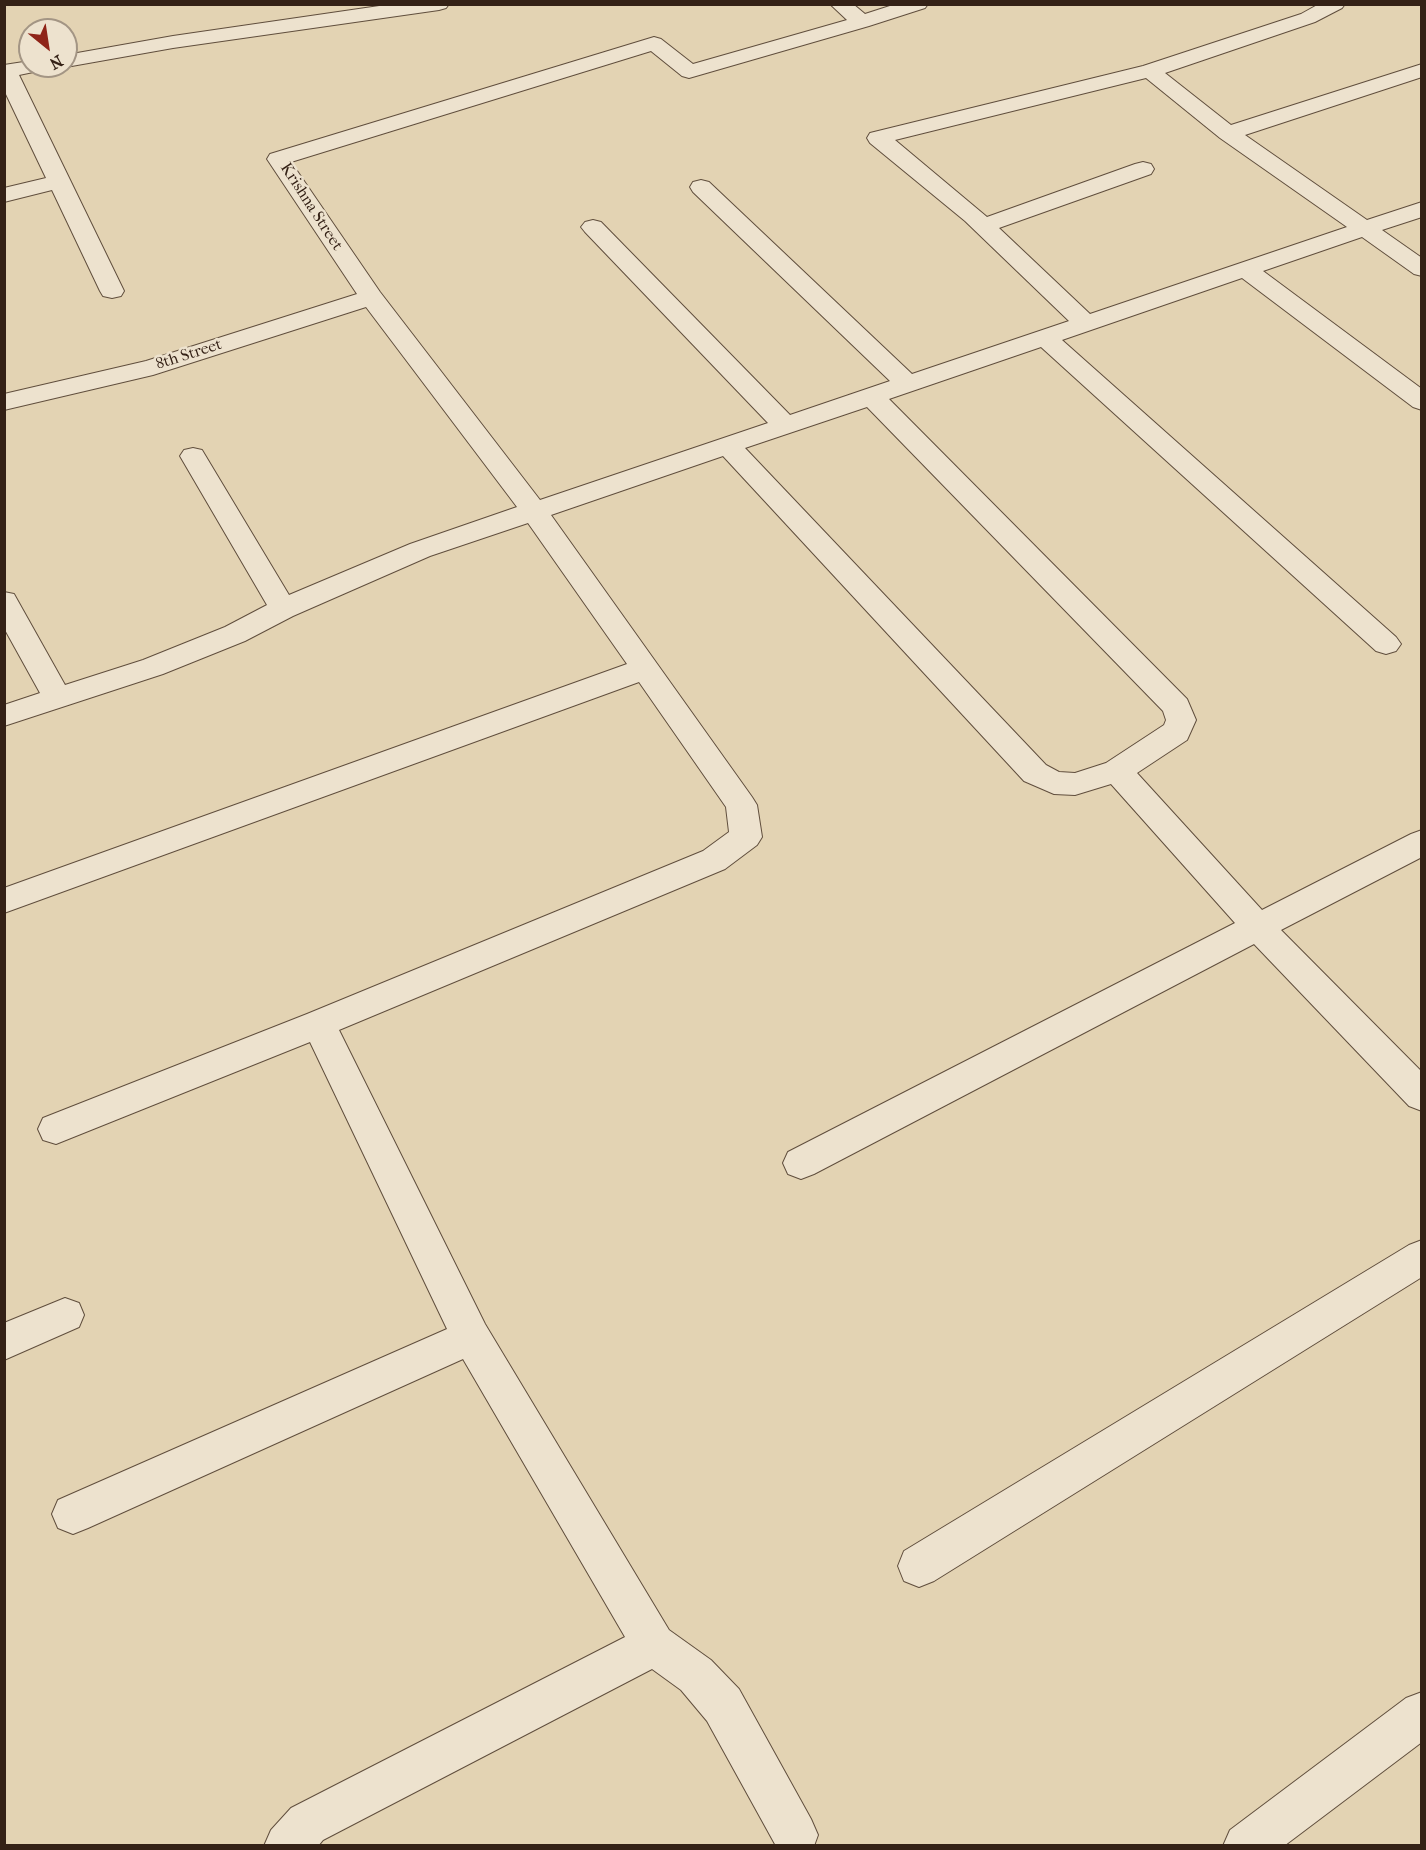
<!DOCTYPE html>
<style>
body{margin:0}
#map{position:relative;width:1426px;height:1850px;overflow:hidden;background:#e3d3b3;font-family:"IM FELL French Canon",serif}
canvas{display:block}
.frame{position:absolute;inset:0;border:6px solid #342116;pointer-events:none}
.north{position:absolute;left:18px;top:18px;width:60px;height:60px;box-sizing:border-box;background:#ede2ce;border:2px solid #a39584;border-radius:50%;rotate:150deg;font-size:16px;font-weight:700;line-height:24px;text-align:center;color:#342116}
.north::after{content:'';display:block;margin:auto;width:21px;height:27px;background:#8f2418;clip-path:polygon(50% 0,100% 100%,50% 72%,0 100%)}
</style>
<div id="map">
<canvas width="1426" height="1850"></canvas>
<div class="frame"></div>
<div class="north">N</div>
</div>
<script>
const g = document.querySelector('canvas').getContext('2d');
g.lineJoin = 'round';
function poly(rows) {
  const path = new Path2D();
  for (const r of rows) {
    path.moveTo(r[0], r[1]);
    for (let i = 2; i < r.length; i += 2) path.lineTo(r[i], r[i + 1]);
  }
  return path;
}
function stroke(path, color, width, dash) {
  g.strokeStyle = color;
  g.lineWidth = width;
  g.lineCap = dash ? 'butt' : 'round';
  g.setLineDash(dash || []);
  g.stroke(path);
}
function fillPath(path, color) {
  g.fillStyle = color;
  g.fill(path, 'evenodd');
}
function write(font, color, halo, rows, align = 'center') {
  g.font = font + ' "IM FELL French Canon",serif';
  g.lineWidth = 5;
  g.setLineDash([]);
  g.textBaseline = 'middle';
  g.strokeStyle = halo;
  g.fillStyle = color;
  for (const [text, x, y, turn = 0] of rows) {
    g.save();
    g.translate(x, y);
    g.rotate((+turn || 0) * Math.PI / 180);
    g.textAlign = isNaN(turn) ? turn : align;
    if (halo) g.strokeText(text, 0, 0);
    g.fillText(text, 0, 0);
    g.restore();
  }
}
const minor = poly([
 [393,4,449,4,446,8,439,10,173,48,66,67,61,66,66,66,66,55,173,36,393,4],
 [830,4,853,4,865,14,896,4,928,4,925,8,869,26,689,78,682,76,651,51,291,162,380,292,540,500,768,423,585,232,581,227,585,222,593,220,601,222,790,415,890,381,693,192,690,187,693,182,701,180,709,182,912,374,1069,321,965,221,870,143,867,138,870,133,1143,66,1301,14,1319,4,1345,4,1342,8,1315,22,1165,73,1231,125,1422,64,1422,77,1245,135,1367,220,1422,202,1422,217,1382,230,1422,258,1422,276,1414,274,1362,237,1263,271,1422,389,1422,410,1413,407,1242,278,1062,340,1396,637,1401,644,1396,651,1386,654,1376,651,1041,347,889,399,1187,699,1196,720,1187,740,1137,773,1262,910,1411,834,1422,830,1422,857,1281,930,1422,1072,1422,1111,1409,1106,1254,944,814,1174,801,1179,788,1174,783,1163,788,1152,1235,923,1111,784,1075,795,1054,794,1024,781,723,456,551,515,752,797,757,805,762,837,757,845,725,869,339,1030,485,1324,669,1630,711,1660,739,1689,811,1819,818,1835,814,1846,776,1846,707,1721,681,1690,652,1669,323,1840,318,1846,264,1846,271,1830,291,1808,625,1637,463,1359,88,1528,73,1534,58,1528,52,1514,58,1500,447,1329,310,1042,56,1144,43,1140,38,1129,43,1118,307,1014,703,851,729,832,726,807,639,682,4,913,4,888,627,664,528,523,430,556,293,616,245,641,163,674,4,726,4,705,40,693,4,628,4,592,14,594,65,685,143,660,225,627,267,605,180,456,184,450,193,448,202,450,289,595,410,544,517,507,366,307,153,375,4,410,4,394,146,361,357,294,267,159,270,154,654,37,661,39,693,64,847,20,830,4],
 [1146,78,1220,138,1347,227,1090,314,999,228,1151,174,1154,169,1151,164,1143,162,1135,164,987,217,895,140,1146,78],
 [867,407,1163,711,1166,720,1164,725,1106,763,1075,773,1059,772,1046,765,745,448,867,407],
 [30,61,30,66,46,66,43,70,19,75,124,291,121,296,112,298,103,296,100,291,52,190,4,202,4,188,46,178,4,90,4,65,30,61],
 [1422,1240,1422,1277,934,1581,919,1587,904,1581,898,1566,904,1551,1409,1245,1422,1240],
 [65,1298,79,1303,84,1315,79,1327,4,1360,4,1323,65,1298],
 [1422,1692,1422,1742,1284,1846,1223,1846,1230,1830,1406,1698,1422,1692]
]);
const farStreetnames = [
 ["Krishna Street",311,207,57],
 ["8th Street",189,355,-18]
];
stroke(minor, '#604e3d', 2);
fillPath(minor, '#ede2ce');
write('16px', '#342116', '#ede2ce', farStreetnames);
</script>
